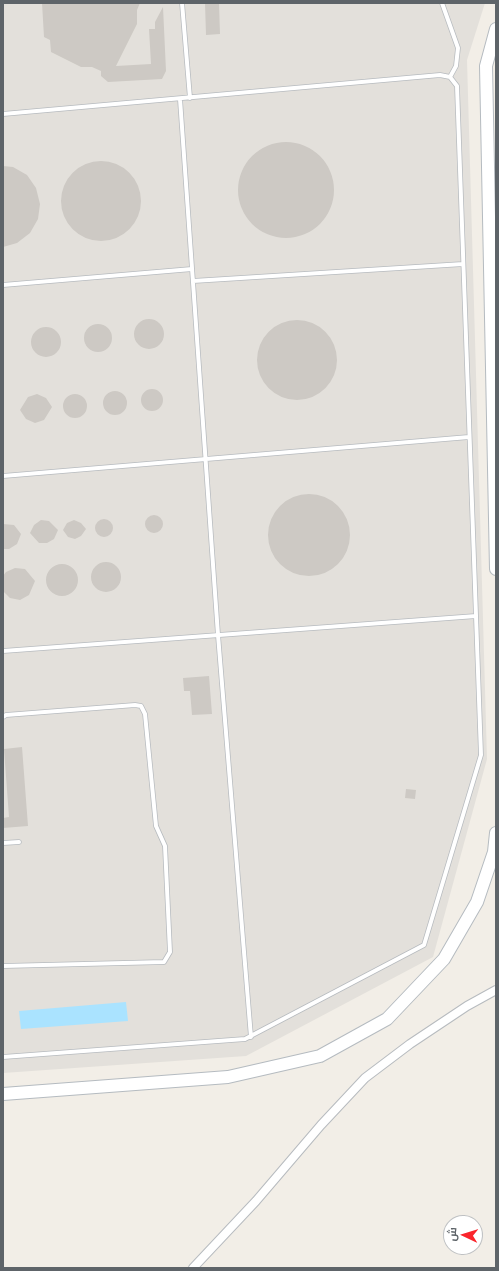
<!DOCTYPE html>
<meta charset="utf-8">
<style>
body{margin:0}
#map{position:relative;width:499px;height:1271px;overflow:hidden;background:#f2eee7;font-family:"Asap Condensed",Cairo,sans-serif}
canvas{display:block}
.frame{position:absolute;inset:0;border:4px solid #5e6469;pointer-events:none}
.north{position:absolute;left:443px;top:1215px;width:40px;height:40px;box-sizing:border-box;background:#fff;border:1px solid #bfc1c3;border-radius:50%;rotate:274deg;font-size:11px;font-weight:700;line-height:16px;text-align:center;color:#5e6469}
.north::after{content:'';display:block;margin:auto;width:14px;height:18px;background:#fa252c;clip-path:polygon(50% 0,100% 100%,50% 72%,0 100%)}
</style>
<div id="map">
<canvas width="499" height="1271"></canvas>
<div class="frame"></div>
<div class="north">ش</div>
</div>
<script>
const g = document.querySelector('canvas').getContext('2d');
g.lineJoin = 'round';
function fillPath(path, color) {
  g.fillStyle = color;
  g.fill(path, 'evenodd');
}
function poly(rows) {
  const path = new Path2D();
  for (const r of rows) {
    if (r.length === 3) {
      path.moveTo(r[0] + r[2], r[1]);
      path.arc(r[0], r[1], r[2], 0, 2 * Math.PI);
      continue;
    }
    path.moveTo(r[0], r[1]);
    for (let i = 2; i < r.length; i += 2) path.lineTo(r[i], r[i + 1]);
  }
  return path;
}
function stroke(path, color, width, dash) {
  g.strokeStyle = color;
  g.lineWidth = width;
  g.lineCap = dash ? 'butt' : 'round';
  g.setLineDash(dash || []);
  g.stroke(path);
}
const industrial = poly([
 [3,3,485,3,467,60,487,759,433,957,246,1056,3,1073]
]);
const water = poly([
 [126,1002,128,1021,21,1029,19,1011]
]);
const building = poly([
 [42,3,140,3,137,10,137,24,116,66,151,64,149,29,155,29,155,22,163,7,166,71,162,79,108,82,101,76,101,71,92,67,81,67,51,52,50,40,44,37],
 [205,3,219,3,220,34,206,35],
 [286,190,48],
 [101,201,40],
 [3,166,13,167,27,175,36,188,40,204,38,219,30,233,17,243,3,247],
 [149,334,15],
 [297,360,40],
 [98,338,14],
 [46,342,15],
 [152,400,11],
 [115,403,12],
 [37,394,46,398,52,407,44,420,35,423,26,419,20,410,28,397],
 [75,406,12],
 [309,535,41],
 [154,524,9],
 [104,528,9],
 [41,520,49,521,58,530,54,539,47,543,39,543,30,533,34,525],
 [74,520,81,523,86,529,81,536,75,539,68,537,63,530,67,523],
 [3,524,14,525,21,534,17,544,9,549,3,549],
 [106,577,15],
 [62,580,16],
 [15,568,25,569,35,581,29,595,20,600,10,598,3,591,3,576,6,572],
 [209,676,212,714,192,715,190,691,184,691,183,678],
 [22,747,28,826,3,828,3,818,9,817,4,749],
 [406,789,416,790,415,799,405,798]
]);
const lane = poly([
 [182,3,190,98],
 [442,3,458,48,456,66,450,77],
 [180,99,218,635,251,1037],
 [3,114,440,75,450,77,457,86,481,755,424,945,245,1039,3,1057],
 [193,281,463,264],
 [3,285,192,269],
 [3,476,469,437],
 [3,651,476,616],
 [3,717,6,715,135,705,141,706,145,714,156,826,165,846,170,952,164,962,3,966],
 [3,843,19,842]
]);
const street = poly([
 [193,1268,256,1201,321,1125,365,1078,410,1044,467,1006,496,990]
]);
const secondary = poly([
 [496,29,486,66,496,569],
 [3,1094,228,1077,320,1056,387,1019,444,959,477,902,494,852,496,833]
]);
fillPath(industrial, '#e3e0db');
fillPath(water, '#aae3ff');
fillPath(building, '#cdc9c4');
stroke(lane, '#b7bbbf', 5.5);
stroke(street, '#b7bbbf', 10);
stroke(secondary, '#b5bbc0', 14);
stroke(lane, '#fff', 4);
stroke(street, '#fff', 8);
stroke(secondary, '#fff', 12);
</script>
